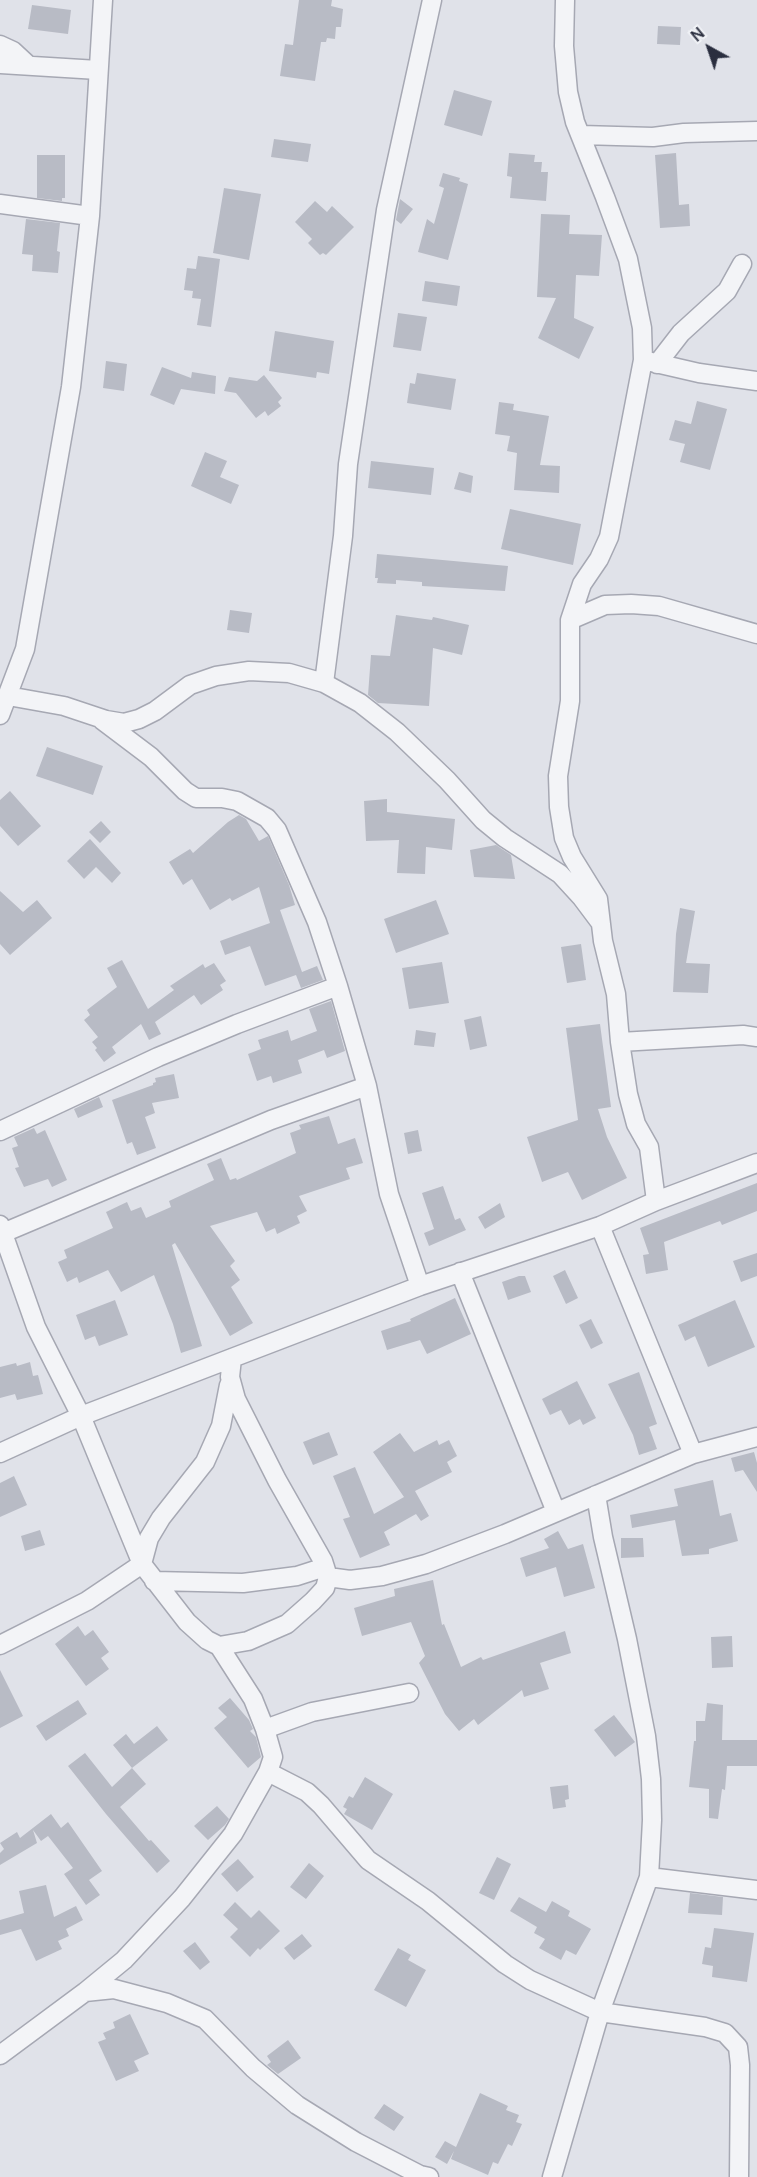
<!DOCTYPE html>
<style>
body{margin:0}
#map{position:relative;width:757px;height:2177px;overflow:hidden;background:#e0e2e9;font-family:Manrope,sans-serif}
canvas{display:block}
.north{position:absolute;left:679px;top:18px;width:60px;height:60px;-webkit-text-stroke:4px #f0f2f6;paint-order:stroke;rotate:320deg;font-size:16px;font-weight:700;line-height:24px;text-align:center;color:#2a2e3f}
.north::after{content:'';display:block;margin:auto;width:21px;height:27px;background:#2a2e3f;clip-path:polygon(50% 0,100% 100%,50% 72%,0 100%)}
</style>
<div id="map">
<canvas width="757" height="2177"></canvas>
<div class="north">N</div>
</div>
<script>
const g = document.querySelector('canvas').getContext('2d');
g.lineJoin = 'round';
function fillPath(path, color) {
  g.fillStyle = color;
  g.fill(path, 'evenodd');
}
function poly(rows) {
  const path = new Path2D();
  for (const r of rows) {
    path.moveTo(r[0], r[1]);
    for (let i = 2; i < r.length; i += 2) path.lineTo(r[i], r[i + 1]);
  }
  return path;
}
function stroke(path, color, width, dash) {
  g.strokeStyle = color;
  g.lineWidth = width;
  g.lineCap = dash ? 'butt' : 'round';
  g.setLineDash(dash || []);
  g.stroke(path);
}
const building = poly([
 [299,0,332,0,331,6,343,9,341,27,336,27,335,39,327,38,326,42,321,42,315,81,280,76,285,44,293,45],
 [32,5,71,10,68,34,28,29],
 [658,26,681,27,680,45,657,44],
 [454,90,492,101,482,136,444,125],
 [274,139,311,144,308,162,271,157],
 [509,153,535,155,534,162,542,162,541,172,548,172,546,201,510,198,512,177,507,176],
 [676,153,679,205,689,204,690,226,660,228,655,155],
 [37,155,65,155,65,198,62,198,62,201,37,198],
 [443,173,460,178,459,181,468,184,448,260,418,252,427,219,434,224,444,188,439,186],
 [224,188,261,194,249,260,213,253],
 [400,199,413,209,401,224,396,220],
 [315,201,327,212,332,206,354,227,326,255,323,253,320,255,308,243,312,239,295,222],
 [541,214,570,215,569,234,602,235,599,276,576,275,574,318,594,327,579,359,538,338,556,298,537,297],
 [26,219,60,223,57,251,60,252,58,273,32,271,33,255,22,254],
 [198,256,220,259,211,327,197,325,201,299,192,298,193,291,184,290,187,268,196,269],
 [425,281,460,286,457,306,422,301],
 [398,313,427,317,421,351,393,347],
 [275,331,334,341,329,374,317,372,316,378,269,371],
 [106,361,127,364,124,391,103,388],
 [162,367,191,378,192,372,216,376,215,394,181,389,174,405,150,395],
 [417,373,456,379,451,410,407,403,410,383,415,384],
 [264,375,282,398,278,402,281,406,268,416,265,411,256,418,236,393,224,391,229,377,257,381],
 [697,401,727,409,710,470,680,462,685,444,669,440,675,420,691,424],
 [499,402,514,404,513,410,549,416,540,465,560,466,559,493,514,490,517,453,507,451,510,436,495,434],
 [205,452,227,461,220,477,239,485,231,504,191,486],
 [371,461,434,468,431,495,368,488],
 [459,472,473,476,471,493,454,489],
 [510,509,581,524,573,565,501,549],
 [377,554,508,566,505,591,422,586,422,582,396,580,396,584,377,583,378,578,375,578],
 [230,610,252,613,249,633,227,630],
 [396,615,432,620,433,617,469,625,462,655,433,648,429,706,378,703,368,695,371,655,390,656],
 [47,747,103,766,93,795,36,776],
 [10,791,41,826,18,846,0,826,0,800],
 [387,799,387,812,455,819,452,850,426,847,425,874,397,873,399,840,366,841,364,801],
 [239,815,246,819,259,841,268,836,289,885,295,905,280,910,302,972,317,966,323,980,301,988,296,975,265,986,250,946,225,955,220,941,270,923,259,887,232,901,230,898,210,910,192,879,183,885,169,862,190,849,193,853,228,822],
 [101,821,111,832,100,843,89,832],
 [90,839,121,873,112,883,96,867,84,879,67,861],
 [496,845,511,855,515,879,474,877,470,850],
 [0,891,23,912,37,900,52,918,10,955,0,944],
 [436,900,449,934,396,953,384,919],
 [680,908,695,911,686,963,710,964,708,993,673,992,676,934],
 [581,944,586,980,567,983,561,947],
 [122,960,148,1009,174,990,170,986,203,964,205,968,214,963,226,981,220,985,223,990,201,1005,194,995,155,1022,161,1034,149,1040,141,1024,112,1047,116,1053,104,1062,95,1050,97,1048,92,1042,98,1037,84,1020,90,1015,87,1010,117,987,107,968],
 [442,962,449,1003,409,1009,402,968],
 [331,1001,345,1051,327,1058,324,1050,298,1060,302,1073,273,1083,271,1076,257,1081,248,1054,261,1049,258,1040,288,1030,291,1041,317,1031,309,1009],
 [481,1016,487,1046,470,1050,464,1020],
 [600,1024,611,1107,598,1109,607,1137,627,1178,582,1200,568,1172,542,1182,527,1137,578,1120,566,1028],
 [416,1030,436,1033,434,1047,414,1045],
 [174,1074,179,1098,152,1103,155,1113,145,1117,156,1148,137,1155,132,1142,127,1144,112,1100,153,1085,153,1083,156,1082,155,1078],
 [99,1097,103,1107,78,1118,74,1109],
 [329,1116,338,1144,355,1138,363,1163,346,1168,350,1179,299,1196,307,1211,297,1216,300,1223,277,1234,275,1228,266,1232,257,1212,210,1226,235,1261,230,1266,240,1280,231,1287,253,1323,230,1336,175,1243,172,1245,202,1346,181,1353,173,1324,154,1275,121,1292,108,1270,79,1283,77,1277,67,1282,58,1262,67,1258,64,1250,113,1228,106,1212,127,1202,131,1211,141,1207,146,1218,171,1207,169,1201,214,1180,207,1164,221,1158,230,1180,236,1178,237,1180,296,1153,290,1133,301,1129,299,1125],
 [34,1128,37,1134,45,1130,67,1180,52,1187,48,1179,24,1187,15,1168,19,1167,12,1148,18,1146,14,1137],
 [418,1130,422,1151,408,1154,404,1133],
 [757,1183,757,1211,722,1225,720,1221,664,1242,668,1270,646,1274,643,1255,649,1254,640,1228],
 [443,1186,455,1220,460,1218,466,1230,429,1246,424,1233,434,1229,422,1193],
 [500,1203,505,1217,485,1229,478,1217],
 [757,1253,757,1276,741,1282,733,1261],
 [565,1270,578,1298,566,1304,553,1276],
 [519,1276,525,1276,531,1292,508,1300,502,1282],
 [455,1298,471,1334,427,1354,420,1340,387,1350,381,1331,411,1321,410,1319],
 [115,1300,128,1335,99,1346,95,1336,85,1340,76,1315],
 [735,1300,755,1347,708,1367,695,1336,685,1341,678,1325],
 [591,1319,603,1343,591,1349,579,1325],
 [30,1362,33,1376,38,1375,43,1394,17,1400,15,1394,0,1398,0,1367,16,1363,17,1366],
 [639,1372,657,1424,649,1427,657,1449,639,1455,633,1435,608,1384],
 [577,1381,596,1418,583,1425,580,1419,569,1425,561,1410,550,1415,542,1399],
 [329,1432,338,1455,313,1465,303,1442],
 [400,1433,414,1452,437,1440,439,1445,449,1440,457,1456,447,1462,452,1472,415,1491,429,1516,421,1521,416,1514,384,1532,390,1545,360,1558,343,1519,350,1517,333,1476,355,1467,374,1514,404,1497,373,1452],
 [754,1452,757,1463,757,1492,743,1470,735,1472,731,1458],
 [14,1476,27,1505,0,1517,0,1483],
 [713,1480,720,1516,731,1513,738,1541,709,1549,709,1554,682,1556,675,1520,632,1528,630,1515,678,1506,674,1489],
 [40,1530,45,1545,25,1551,21,1536],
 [558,1531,568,1549,583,1544,595,1588,564,1597,556,1567,526,1577,520,1558,549,1548,544,1539],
 [621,1538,643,1538,644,1557,621,1558],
 [433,1580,442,1625,444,1624,461,1667,481,1657,483,1660,565,1631,571,1653,540,1663,549,1689,524,1697,522,1690,478,1725,474,1719,459,1731,445,1714,419,1663,425,1656,411,1622,362,1636,354,1608,395,1596,394,1589],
 [78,1626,85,1636,93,1630,109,1652,101,1658,109,1669,86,1686,55,1644],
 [732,1636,733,1667,712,1668,711,1637],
 [0,1670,23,1716,0,1728],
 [230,1698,249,1720,253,1729,250,1731,256,1737,261,1757,248,1768,214,1728,227,1717,218,1708],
 [78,1700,87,1714,46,1741,36,1726],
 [707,1703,723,1705,722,1740,757,1740,757,1766,727,1766,725,1790,722,1789,718,1819,709,1818,709,1789,689,1787,694,1741,696,1741,696,1721,705,1721],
 [614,1715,635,1742,615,1757,594,1730],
 [157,1726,168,1740,132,1768,113,1745,126,1734,134,1744],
 [85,1753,112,1787,132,1768,146,1784,120,1807,149,1841,151,1840,170,1861,157,1873,106,1814,68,1766],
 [365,1777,393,1794,372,1830,344,1814,347,1809,343,1807,349,1796,353,1798],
 [568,1785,569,1799,565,1800,566,1807,553,1809,550,1787],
 [217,1806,229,1819,225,1825,208,1840,194,1826],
 [51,1814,61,1828,68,1822,102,1871,89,1880,100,1895,86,1905,64,1874,73,1868,48,1836,41,1841,33,1830,37,1843,0,1865,0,1853,4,1849,0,1843,17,1832,20,1838],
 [497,1857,511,1864,494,1900,479,1893],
 [238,1859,254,1877,237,1892,221,1874],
 [309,1863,324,1876,306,1899,290,1887],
 [46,1885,54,1917,76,1906,83,1920,66,1929,69,1936,58,1941,62,1949,36,1961,21,1929,0,1935,0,1920,24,1913,19,1891],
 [690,1893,723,1897,722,1915,688,1913],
 [519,1897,546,1912,552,1901,570,1911,568,1916,591,1929,576,1955,566,1950,561,1960,539,1948,545,1939,534,1933,537,1927,510,1911],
 [235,1902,251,1918,259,1910,280,1931,260,1950,258,1948,250,1957,230,1937,238,1929,223,1915],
 [714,1928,754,1933,747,1982,712,1977,713,1966,702,1964,705,1947,711,1948],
 [302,1934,312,1946,294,1960,284,1948],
 [195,1942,210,1962,200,1970,183,1951],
 [398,1948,411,1955,408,1960,426,1970,406,2007,374,1990],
 [130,2014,149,2054,134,2061,139,2071,116,2081,98,2042,106,2039,103,2033,115,2028,113,2022],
 [288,2040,301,2058,278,2074,267,2065,271,2062,267,2056],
 [480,2093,508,2106,506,2110,519,2115,516,2122,522,2124,512,2146,508,2144,498,2164,493,2162,488,2175,451,2159,454,2151,447,2164,435,2157,445,2141,456,2147],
 [384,2104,404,2117,394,2131,374,2118]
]);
const minor = poly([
 [565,0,564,46,568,92,575,122,605,197,628,259,642,328,643,360,609,537,599,559,582,584,570,620,570,701,558,776,559,807,564,838,572,857,598,899,603,941,616,994,620,1042,628,1094,636,1124,649,1147,656,1201],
 [0,45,13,51,27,64],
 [0,64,98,70],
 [581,135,653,137,684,133,757,131],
 [0,204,90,216],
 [647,361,699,373,757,381],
 [657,364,681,333,727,291,742,264],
 [570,620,605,605,631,604,659,606,757,634],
 [324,683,343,536,348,464,386,210,432,0],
 [8,696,64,706,106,720,124,723,139,719,155,711,190,685,216,676,249,671,289,673,324,683,360,703,397,732,447,780,483,820,505,838,560,874,582,898,600,922],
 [0,715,25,649,71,387,90,216,103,0],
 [102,720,151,757,185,791,196,798,222,798,237,801,267,818,277,830,317,922,338,986,367,1086,389,1194,420,1286],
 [620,1042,743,1035,757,1037],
 [0,1131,158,1057,237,1024,338,986],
 [0,1225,36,1327,81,1416,142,1564,187,1622,207,1640,219,1646,248,1641,287,1624,313,1601,325,1588,328,1577,323,1561,277,1480,236,1399,230,1377,232,1358],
 [600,1226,693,1454],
 [3,1233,271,1120,367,1086],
 [460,1272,556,1512],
 [0,1453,81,1416,232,1358,420,1286,600,1226,656,1201,757,1163],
 [328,1577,350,1580,382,1576,426,1564,505,1534,693,1454,757,1437],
 [154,1581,243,1583,297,1576,325,1567],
 [0,1645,87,1601,142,1564,149,1538,161,1518,205,1462,221,1426,229,1385],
 [265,1729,312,1712,409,1693],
 [268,1772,307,1792,321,1805,368,1860,428,1901,505,1964,530,1980,600,2012,705,2027,725,2033,738,2047,740,2065,739,2177],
 [649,1877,757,1890],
 [85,1992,114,1989,167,2003,205,2019,253,2068,297,2105,356,2142,420,2175,429,2177],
 [0,2055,85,1992,124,1960,182,1898,233,1834,268,1772,273,1757,265,1729,253,1699,219,1646],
 [552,2177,600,2012,649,1877,652,1820,651,1779,646,1736,627,1639,603,1537,596,1495]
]);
fillPath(building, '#b8bbc5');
stroke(minor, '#a6a8b3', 21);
stroke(minor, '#f3f4f7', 18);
</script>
